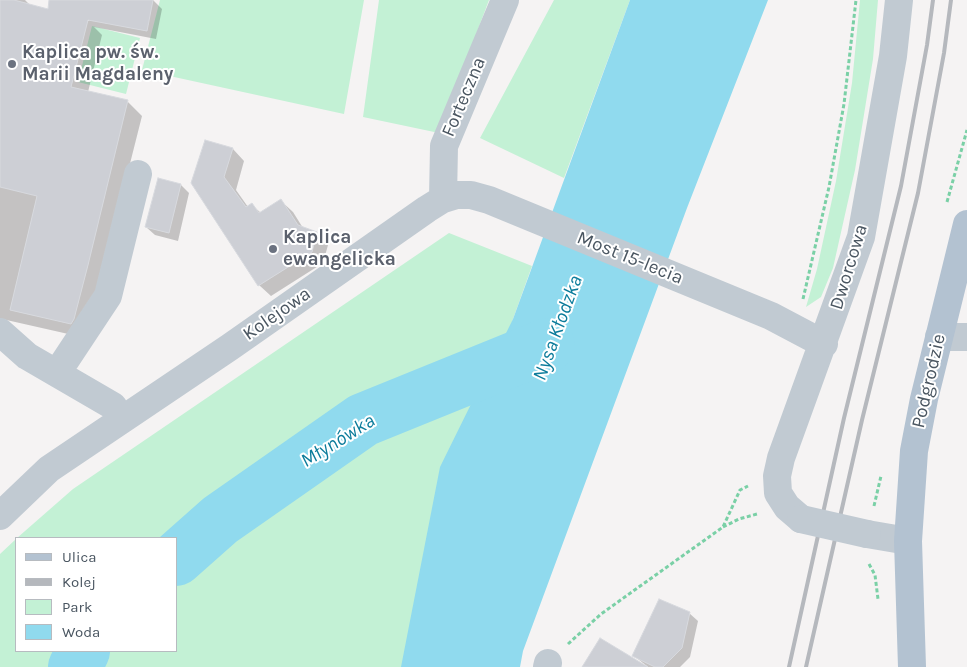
<!DOCTYPE html>
<meta charset="utf-8">
<style>
body{margin:0}
#map{position:relative;width:967px;height:667px;overflow:hidden;background:#f5f3f3;font-family:Karla,sans-serif}
canvas{display:block}
.legend{position:absolute;left:15px;top:537px;width:162px;height:115px;box-sizing:border-box;background:#fff;border:1px solid #b7bbc0;margin:0;padding:6px 9px;list-style:none;font-size:15px;color:#4a5661}
.legend li{display:flex;align-items:center;gap:10px;height:25px}
.legend b{width:25px;border:1px solid #b7bbc0}
</style>
<div id="map">
<canvas width="967" height="667"></canvas>
<ul class="legend">
<li><b style="height:6px;background:#b3c2d1"></b>Ulica</li>
<li><b style="height:6px;background:#b5b8bd"></b>Kolej</li>
<li><b style="height:14px;background:#c3f1d5"></b>Park</li>
<li><b style="height:14px;background:#90daee"></b>Woda</li>
</ul>
</div>
<script>
const g = document.querySelector('canvas').getContext('2d');
g.lineJoin = 'round';
function fillPath(path, color) {
  g.fillStyle = color;
  g.fill(path, 'evenodd');
}
function poly(rows) {
  const path = new Path2D();
  for (const r of rows) {
    path.moveTo(r[0], r[1]);
    for (let i = 2; i < r.length; i += 2) path.lineTo(r[i], r[i + 1]);
  }
  return path;
}
function stroke(path, color, width, dash) {
  g.strokeStyle = color;
  g.lineWidth = width;
  g.lineCap = dash ? 'butt' : 'round';
  g.setLineDash(dash || []);
  g.stroke(path);
}
function write(font, color, halo, rows, align = 'center') {
  g.font = font + ' Karla,sans-serif';
  g.lineWidth = 4;
  g.setLineDash([]);
  g.textBaseline = 'middle';
  g.strokeStyle = halo;
  g.fillStyle = color;
  for (const [text, x, y, turn = 0] of rows) {
    g.save();
    g.translate(x, y);
    g.rotate((+turn || 0) * Math.PI / 180);
    g.textAlign = isNaN(turn) ? turn : align;
    if (halo) g.strokeText(text, 0, 0);
    g.fillText(text, 0, 0);
    g.restore();
  }
}
const green = poly([
 [160,0,364,0,344,114,142,70],
 [379,0,489,0,439,133,363,117],
 [554,0,630,0,564,178,480,138],
 [860,0,878,0,873,59,855,170,833,268,821,297,806,307,817,269,836,181,852,83],
 [92,26,140,38,126,94,78,82],
 [449,233,532,266,513,319,404,667,0,667,0,554,16,539,16,651,176,651,176,538,17,538,73,489]
]);
const water = poly([
 [630,0,768,0,687,208,523,651,520,667,401,667,440,467,513,319]
]);
const shadow = poly([
 [2,0,25,0,31,6,89,21,93,0,153,0,162,9,156,39,94,27,102,35,88,92,127,101,142,116,86,338,2,319,0,324,0,8],
 [233,149,244,161,236,190,248,207,252,205,261,213,281,201,293,212,303,228,317,233,328,245,323,263,271,296,259,285,192,183],
 [181,185,189,193,178,241,155,235,146,227],
 [689,613,698,621,690,657,680,667,648,667,633,655]
]);
const river = poly([
 [176,559,220,520,363,420,548,345],
 [75,667,83,651]
]);
const building = poly([
 [0,0,14,0,48,9,49,0,153,0,147,31,88,20,71,87,128,100,88,265,74,319,71,324,10,310,37,196,0,187,0,0],
 [205,140,233,148,224,177,246,207,252,203,259,213,281,199,298,225,317,232,312,252,258,286,191,183,205,140],
 [158,178,181,184,169,233,145,227,158,178],
 [659,599,690,612,682,648,663,667,655,667,632,656,659,599],
 [600,638,648,667,582,667,600,638]
]);
const path = poly([
 [947,202,967,130],
 [803,299,829,187,844,104,856,0],
 [874,506,881,476],
 [723,527,739,519,757,514],
 [869,564,875,575,878,599],
 [568,644,601,614,723,527,740,490,748,486]
]);
const minor = poly([
 [443,199,444,146,505,0],
 [0,332,27,356,113,406,121,420],
 [939,337,967,337],
 [57,373,108,296,138,174],
 [0,516,49,469,230,347,427,209,443,199,456,195,471,195,489,200,771,316,824,344],
 [801,519,787,507,778,493,777,476,781,458,861,237,893,56,899,0],
 [867,534,908,541],
 [547,667,548,663]
]);
const major = poly([
 [912,667,908,541,914,451,924,399,967,224]
]);
const rail = poly([
 [789,667,844,418,901,186,927,45,933,0],
 [806,667,862,420,918,193,944,53,951,0]
]);
const minorBridge = poly([
 [801,519,867,534]
]);
const markers = [
 [12,64,5,"#6b7280"],
 [273,249,5,"#6b7280"]
];
const worshipNames = [
 ["Kaplica pw. św.",22,53],
 ["Marii Magdaleny",22,75],
 ["Kaplica",283,238],
 ["ewangelicka",283,260]
];
const streetNames = [
 ["Forteczna",464,97,-67],
 ["Most 15-lecia",630,258,22],
 ["Dworcowa",849,267,-73],
 ["Kolejowa",277,314,-35],
 ["Podgrodzie",929,381,-77]
];
const waterNames = [
 ["Nysa Kłodzka",558,328,-70],
 ["Młynówka",338,441,-32]
];
fillPath(green, '#c3f1d5');
fillPath(water, '#90daee');
fillPath(shadow, '#0003');
stroke(river, '#90daee', 54);
fillPath(building, '#cdcfd5');
stroke(building, '#d7d9de', 1);
stroke(path, '#7ad0a6', 3, [4, 2.5]);
stroke(minor, '#c1cad2', 28);
stroke(major, '#b3c2d1', 28);
stroke(rail, '#b5b8bd', 4);
stroke(minorBridge, '#c1cad2', 28);
for (const [x, y, r, color] of markers) {
  const dot = new Path2D();
  dot.arc(x, y, r, 0, 2 * Math.PI);
  g.fillStyle = color;
  g.fill(dot);
  stroke(dot, '#fff', 2);
}
write('bold 19px', '#5b616d', '#fff', worshipNames, 'left');
write('19px', '#4a5661', '#fff', streetNames);
write('italic 20px', '#0c7c9b', '#fff', waterNames);
</script>
